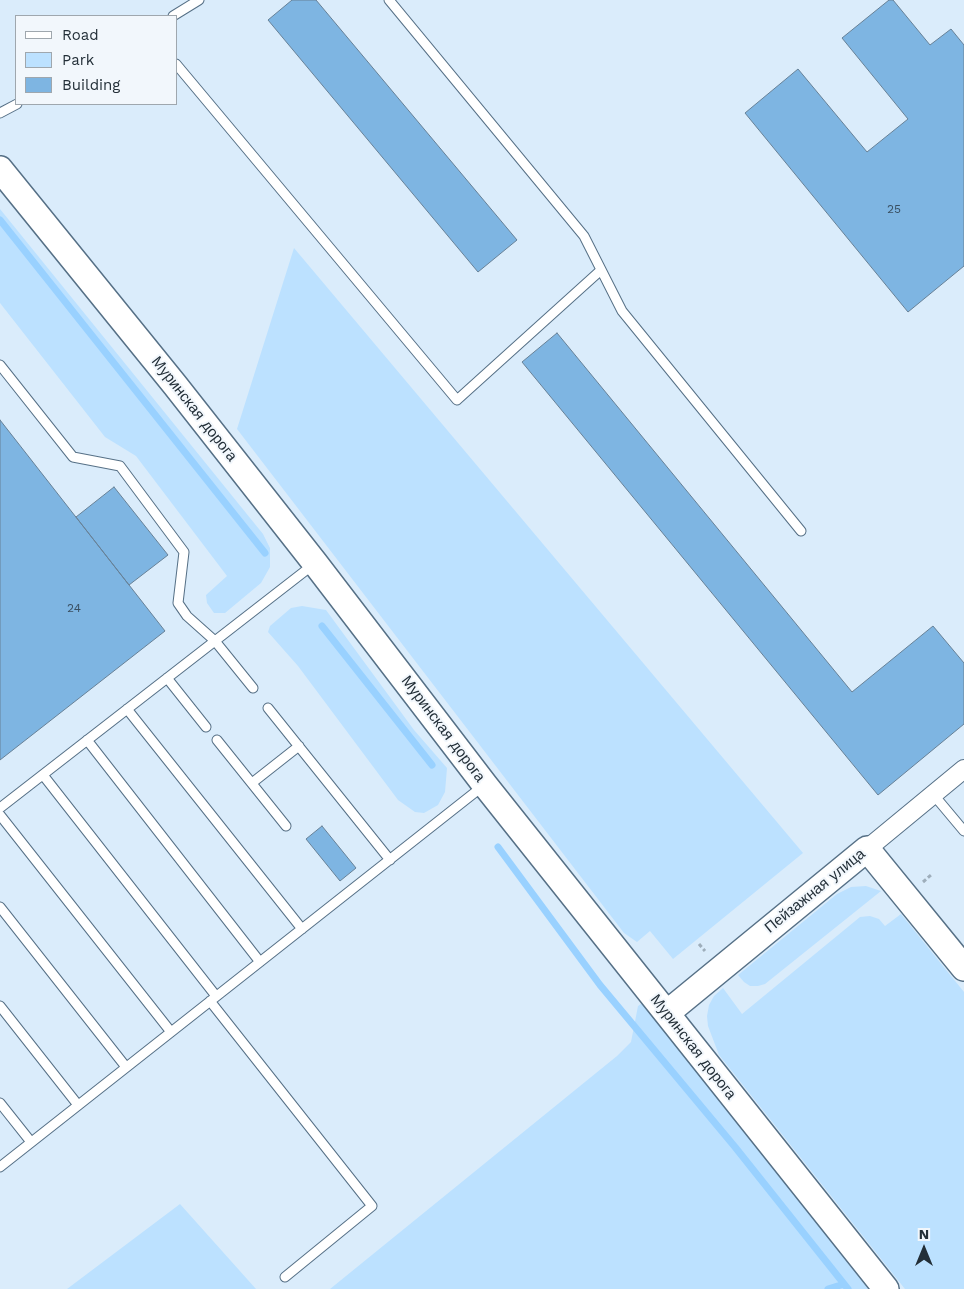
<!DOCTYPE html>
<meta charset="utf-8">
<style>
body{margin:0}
#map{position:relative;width:964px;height:1289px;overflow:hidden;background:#daecfb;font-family:"Work Sans",sans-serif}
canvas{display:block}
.legend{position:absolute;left:15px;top:15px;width:162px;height:90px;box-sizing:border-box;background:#f2f7fc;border:1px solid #9fa7ae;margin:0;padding:6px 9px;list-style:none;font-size:15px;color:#232f38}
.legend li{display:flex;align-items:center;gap:10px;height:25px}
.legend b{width:25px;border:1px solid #9fa7ae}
.north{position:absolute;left:899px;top:1224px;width:50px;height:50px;-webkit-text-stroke:4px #f2f7fc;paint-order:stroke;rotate:0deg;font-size:14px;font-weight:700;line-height:20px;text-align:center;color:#232f38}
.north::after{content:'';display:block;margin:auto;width:18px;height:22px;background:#232f38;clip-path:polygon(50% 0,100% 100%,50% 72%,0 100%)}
</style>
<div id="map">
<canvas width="964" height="1289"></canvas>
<ul class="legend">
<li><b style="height:6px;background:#fff"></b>Road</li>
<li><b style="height:14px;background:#bce1ff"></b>Park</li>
<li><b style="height:14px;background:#7eb5e2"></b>Building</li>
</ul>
<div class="north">N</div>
</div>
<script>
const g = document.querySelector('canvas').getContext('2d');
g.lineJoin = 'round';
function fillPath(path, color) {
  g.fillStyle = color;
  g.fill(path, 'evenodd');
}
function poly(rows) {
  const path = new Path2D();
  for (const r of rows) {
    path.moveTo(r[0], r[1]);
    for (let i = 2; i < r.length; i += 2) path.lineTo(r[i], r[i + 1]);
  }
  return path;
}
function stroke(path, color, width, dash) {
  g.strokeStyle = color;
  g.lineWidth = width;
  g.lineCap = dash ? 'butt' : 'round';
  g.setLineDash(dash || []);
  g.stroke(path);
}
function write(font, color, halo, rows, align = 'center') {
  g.font = font + ' "Work Sans",sans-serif';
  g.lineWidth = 4;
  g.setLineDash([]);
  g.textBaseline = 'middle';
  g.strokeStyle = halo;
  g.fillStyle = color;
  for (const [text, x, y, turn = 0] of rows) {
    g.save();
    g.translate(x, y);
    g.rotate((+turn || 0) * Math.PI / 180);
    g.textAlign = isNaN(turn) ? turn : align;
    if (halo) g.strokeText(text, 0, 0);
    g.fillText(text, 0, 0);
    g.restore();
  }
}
const green = poly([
 [0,209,263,534,270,548,270,567,261,583,225,613,214,613,207,603,206,595,227,576,136,456,105,437,0,303],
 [294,248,803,853,673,959,650,931,637,942,624,933,237,429],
 [302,606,326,610,414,730,447,768,445,792,438,805,424,813,415,812,398,800,298,666,268,632,270,626,291,608],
 [866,886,881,891,765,984,758,986,750,986,744,982,738,975,837,894,851,887],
 [901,914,964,992,964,1289,905,1289,719,1055,708,1026,707,1016,709,1005,714,996,723,988,742,1014,860,917,870,916,879,919,885,926],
 [645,1001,868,1289,330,1289,617,1056,631,1042,638,1006],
 [180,1204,256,1289,67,1289]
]);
const stream = poly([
 [0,220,265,553],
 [322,626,432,765],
 [498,847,600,985,735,1147,848,1289],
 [828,1289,844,1284]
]);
const building = poly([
 [292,0,316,0,517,240,478,272,268,20,292,0],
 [889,0,893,0,930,45,951,29,964,45,964,266,908,312,745,113,798,69,867,152,908,119,842,38,889,0],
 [557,333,852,692,933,626,964,663,964,724,878,795,522,362,557,333],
 [0,420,165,631,0,760,0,420],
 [114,487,168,555,129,585,76,517,114,487],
 [322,826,356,868,340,881,306,839,322,826]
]);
const path = poly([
 [923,882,931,875],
 [699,944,705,951]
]);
const lane = poly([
 [389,0,584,236,622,311,801,531],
 [173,16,199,0],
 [176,64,457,400,601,270],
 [0,113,17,104],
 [0,365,73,457,120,466,184,552,178,603,187,616,215,641,253,688],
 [167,678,206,727],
 [268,708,390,860],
 [127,709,302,929],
 [87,740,260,962],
 [217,740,286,826],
 [43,775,216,996],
 [252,783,299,746],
 [933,794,964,831],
 [0,808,314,564],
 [0,815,171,1032],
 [0,907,126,1067],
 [210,1001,372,1206,285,1277],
 [0,1006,78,1105],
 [0,1103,31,1142],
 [0,1167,483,786]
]);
const street = poly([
 [867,849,964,769]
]);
const secondary = poly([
 [0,169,175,385,315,563,485,785,886,1289],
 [667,1013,867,849,964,968]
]);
const numberNames = [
 ["25",894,209],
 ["24",74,608]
];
const streetNames = [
 ["Муринская дорога",194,409,52],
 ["Муринская дорога",443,729,53],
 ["Пейзажная улица",815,891,-39],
 ["Муринская дорога",693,1047,52]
];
fillPath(green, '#bce1ff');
stroke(stream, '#99d1ff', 7);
fillPath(building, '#7eb5e2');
stroke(building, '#678197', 1);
stroke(lane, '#567086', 11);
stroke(street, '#567086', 20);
stroke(secondary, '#567086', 28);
stroke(path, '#9eaebb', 3, [4, 2.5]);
stroke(lane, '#fff', 9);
stroke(street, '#fff', 18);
stroke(secondary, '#fff', 25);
write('12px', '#3a5062', null, numberNames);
write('15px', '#232f38', '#f2f7fc', streetNames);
</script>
